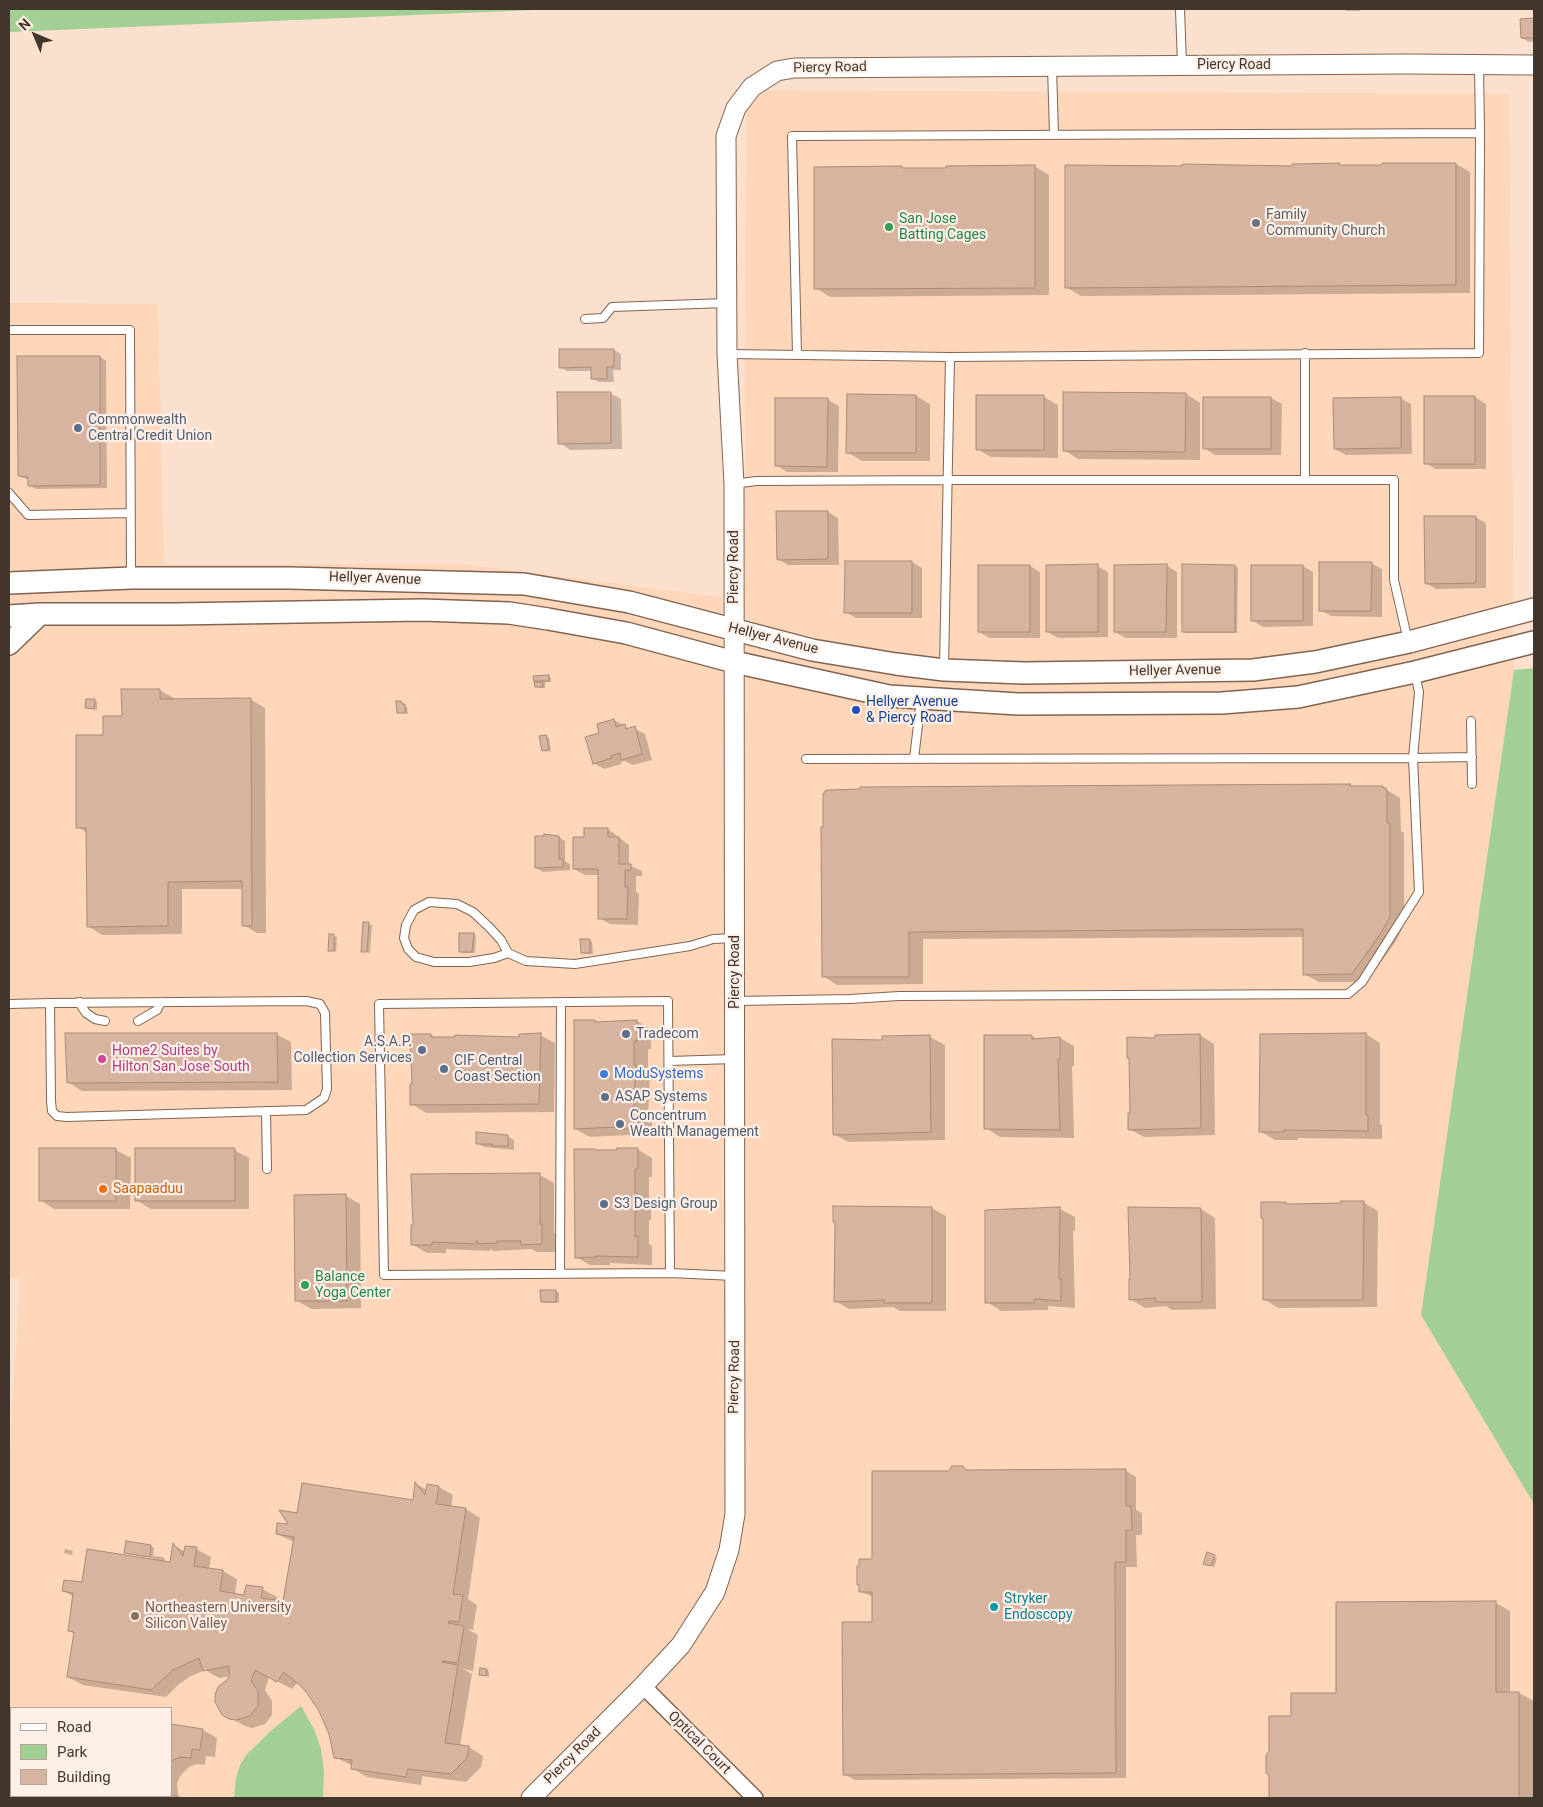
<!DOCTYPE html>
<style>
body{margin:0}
#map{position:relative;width:1543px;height:1807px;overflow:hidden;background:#fbe0cd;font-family:Roboto,sans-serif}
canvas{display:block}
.frame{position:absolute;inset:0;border:10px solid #42352b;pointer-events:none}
.legend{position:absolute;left:10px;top:1707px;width:162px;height:90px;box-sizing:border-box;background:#fef0e7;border:1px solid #b3a59c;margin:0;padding:6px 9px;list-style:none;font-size:15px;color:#42352b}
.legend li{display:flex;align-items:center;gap:10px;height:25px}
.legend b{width:25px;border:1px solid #b3a59c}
.north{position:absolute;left:10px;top:10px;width:50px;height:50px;-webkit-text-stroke:4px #fef0e7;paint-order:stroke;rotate:315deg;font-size:14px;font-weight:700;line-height:20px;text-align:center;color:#42352b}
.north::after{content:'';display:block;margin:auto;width:18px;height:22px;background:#42352b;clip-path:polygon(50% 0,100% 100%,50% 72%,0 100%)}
</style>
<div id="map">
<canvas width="1543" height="1807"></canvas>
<div class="frame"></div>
<ul class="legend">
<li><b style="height:6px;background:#fff"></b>Road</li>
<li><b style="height:14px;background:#a1cf94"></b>Park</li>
<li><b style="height:14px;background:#d7b4a0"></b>Building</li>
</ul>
<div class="north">N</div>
</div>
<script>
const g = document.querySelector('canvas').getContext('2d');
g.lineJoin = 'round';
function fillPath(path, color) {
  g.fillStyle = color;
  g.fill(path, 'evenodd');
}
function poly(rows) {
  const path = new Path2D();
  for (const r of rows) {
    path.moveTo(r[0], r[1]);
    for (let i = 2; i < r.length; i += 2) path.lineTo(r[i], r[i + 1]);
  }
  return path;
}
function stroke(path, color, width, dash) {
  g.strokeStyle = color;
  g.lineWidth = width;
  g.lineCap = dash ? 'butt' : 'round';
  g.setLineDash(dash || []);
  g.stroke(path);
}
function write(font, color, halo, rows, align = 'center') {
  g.font = font + ' Roboto,sans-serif';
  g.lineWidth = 4.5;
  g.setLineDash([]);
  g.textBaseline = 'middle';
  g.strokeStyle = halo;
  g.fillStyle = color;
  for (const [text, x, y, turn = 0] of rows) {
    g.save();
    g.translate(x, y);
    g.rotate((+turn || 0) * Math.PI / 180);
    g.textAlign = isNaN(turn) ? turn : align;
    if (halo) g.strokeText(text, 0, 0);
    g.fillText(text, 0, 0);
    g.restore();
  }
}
const built = poly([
 [746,90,1509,94,1514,670,1421,1314,1534,1504,1534,1798,9,1798,9,1466,20,1278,9,1277,9,303,158,304,164,564,462,564,744,600],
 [11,1708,171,1708,171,1796,11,1796]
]);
const green = poly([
 [9,9,559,9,9,32],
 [1534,668,1534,1504,1421,1315,1514,670],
 [301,1706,314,1729,321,1749,324,1772,323,1798,234,1798,236,1778,240,1765,247,1754,272,1730]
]);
const shadow = poly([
 [1343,9,1360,9,1360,11,1347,11],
 [1534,19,1534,41,1529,42,1522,38,1521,20],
 [1456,164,1470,172,1470,293,1081,296,1066,287,1384,166],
 [1034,166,1049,175,1049,295,830,297,816,288,902,167,906,170],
 [614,350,621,354,621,370,613,370,614,382,599,382,592,378,592,371,567,371,560,367],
 [100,357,106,361,107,488,36,489,29,485,29,480,19,476],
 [610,393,621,399,622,449,570,450,560,443],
 [1186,394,1200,403,1200,460,1078,459,1064,450],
 [916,396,930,404,930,461,862,461,847,452],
 [1044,397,1058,405,1058,458,991,457,977,449],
 [1475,397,1486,404,1486,469,1436,469,1425,463,1425,398],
 [1205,398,1271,398,1282,404,1281,455,1215,455,1204,448],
 [1400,398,1411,404,1412,454,1346,455,1335,449],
 [777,399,828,400,839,406,838,472,787,472,776,465],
 [828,512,838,518,839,565,788,565,778,559],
 [1475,517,1486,523,1486,588,1436,589,1426,583],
 [912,562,922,568,922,618,856,618,846,612],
 [1371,563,1382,569,1382,617,1331,616,1320,610],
 [1166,565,1177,572,1177,638,1126,638,1115,632],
 [1030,566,1040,572,1040,638,990,638,979,632],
 [1097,566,1108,572,1108,637,1058,638,1048,632],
 [1235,566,1238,568,1237,633,1186,633,1183,631],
 [1303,566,1313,572,1313,626,1263,627,1252,620],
 [548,677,551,678,551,682,545,682,545,688,539,688,536,687,538,683,535,681],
 [159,690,174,698,174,700,250,699,265,708,266,933,257,933,243,925,243,889,182,889,182,934,102,935,88,926,87,833,78,827,104,736,123,718],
 [94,700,97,702,97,710,86,708],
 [401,702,407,707,408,714,398,712],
 [614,720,630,729,634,728,645,734,652,760,633,765,625,761,621,762,622,764,604,769,594,763,601,734],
 [546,736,549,738,551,751,546,752,543,750],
 [1350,785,1354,787,1382,787,1400,798,1401,831,1404,833,1404,925,1396,941,1367,982,1319,982,1304,974,1304,937,923,939,923,984,837,985,823,976,822,829],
 [608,829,629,845,629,865,642,871,642,876,636,876,636,892,639,894,638,925,610,924,599,918,599,875,585,875,574,869,586,838],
 [559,837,565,841,565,861,570,864,570,870,543,872,536,868],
 [369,924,372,925,370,953,362,951],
 [474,934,476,936,475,953,463,953,460,951],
 [334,936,337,937,336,952,330,950],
 [589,940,592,942,593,954,585,954,582,953],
 [594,1021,597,1023,637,1021,651,1029,651,1049,648,1049,648,1074,650,1075,648,1115,652,1117,652,1137,632,1137,629,1135,590,1137,575,1129],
 [276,1034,291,1042,292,1090,82,1091,68,1082],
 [1366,1034,1380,1043,1380,1124,1382,1125,1382,1139,1298,1138,1298,1140,1275,1140,1260,1131],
 [412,1035,431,1035,436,1038,521,1038,540,1035,555,1043,554,1112,426,1113,412,1104,414,1085],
 [1200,1035,1214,1044,1215,1135,1144,1137,1129,1129,1131,1114,1156,1039],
 [1032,1036,1038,1040,1060,1038,1074,1046,1074,1066,1072,1066,1074,1138,1000,1137,986,1128,985,1037],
 [883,1037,930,1037,945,1045,945,1140,848,1142,834,1134,883,1041],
 [507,1136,514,1140,514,1150,484,1147,477,1143],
 [637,1149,652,1158,652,1177,649,1177,649,1202,651,1203,651,1220,649,1220,649,1244,652,1246,652,1265,610,1263,610,1265,590,1265,576,1257,575,1150,595,1150,598,1151],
 [40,1150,116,1150,131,1158,130,1209,54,1209,40,1200],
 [234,1150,249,1158,249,1209,151,1209,136,1200],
 [540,1175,554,1183,554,1233,556,1234,556,1252,537,1252,531,1249,494,1251,490,1249,490,1251,446,1249,446,1253,427,1253,413,1245],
 [346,1196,360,1204,361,1308,311,1309,296,1300],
 [1363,1202,1378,1211,1377,1307,1278,1308,1264,1299,1264,1219,1262,1218,1286,1203,1289,1205],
 [931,1208,946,1216,946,1311,900,1311,893,1307,849,1309,835,1301],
 [1060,1209,1075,1217,1075,1231,1073,1231,1075,1308,1048,1306,1048,1310,1001,1311,987,1302,986,1211],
 [1201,1209,1215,1218,1216,1309,1172,1310,1166,1306,1145,1308,1130,1299],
 [556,1291,559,1293,559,1303,545,1303,542,1301],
 [962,1467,970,1471,1125,1470,1136,1477,1136,1510,1142,1513,1142,1535,1136,1535,1137,1567,1126,1567,1126,1778,855,1780,844,1774,874,1623,873,1597,860,1591,874,1560,949,1472],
 [416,1484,427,1490,439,1487,453,1495,451,1507,466,1509,480,1518,468,1599,477,1605,473,1630,467,1629,478,1635,473,1671,463,1669,472,1674,460,1746,469,1747,483,1756,481,1767,466,1782,422,1776,421,1785,367,1777,352,1768,353,1766,335,1757,330,1734,320,1710,305,1689,298,1682,292,1689,269,1677,265,1690,272,1701,272,1715,265,1724,252,1728,245,1726,223,1714,233,1676,219,1678,205,1670,189,1677,178,1685,166,1697,83,1685,68,1677,75,1634,69,1631,74,1597,63,1591,159,1562,153,1558,129,1554,126,1552,127,1543,151,1546,154,1548,153,1556,162,1557,165,1559,164,1562,171,1563,174,1545,185,1552,196,1549,211,1557,209,1569,223,1571,237,1579,235,1595,245,1596,262,1589,277,1597,276,1601,284,1602,294,1542,277,1534,291,1526,298,1515,414,1501],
 [65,1549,73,1551,72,1555,64,1553],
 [1214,1556,1217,1558,1214,1567,1207,1565],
 [1496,1603,1510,1611,1510,1693,1519,1693,1534,1701,1534,1798,1270,1798,1270,1775,1293,1717,1337,1694],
 [487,1670,489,1672,489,1677,480,1674],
 [171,1726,203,1730,217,1738,215,1757,206,1756,205,1765,197,1764,189,1767,180,1776,177,1783,178,1794,181,1798,128,1798,128,1796,171,1796]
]);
const building = poly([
 [1534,18,1534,38,1521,38,1520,19,1534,18],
 [1339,163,1339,165,1382,165,1382,163,1456,163,1456,285,1065,288,1065,165,1182,166,1182,164,1292,166,1292,164,1339,163],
 [1035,165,1035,288,814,289,814,167,902,166,902,168,946,168,946,166,1035,165],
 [559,349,614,349,614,367,607,367,607,379,591,379,591,367,559,368,559,349],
 [17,356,100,356,100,485,28,486,28,477,18,476,17,356],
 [557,392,611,392,611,443,558,444,557,392],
 [1063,392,1186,393,1185,452,1063,451,1063,392],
 [847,394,916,395,916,453,846,453,847,394],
 [976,395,1044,395,1044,450,976,450,976,395],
 [1424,396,1475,396,1475,464,1424,464,1424,396],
 [1203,397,1271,397,1271,449,1203,449,1203,397],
 [1401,397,1401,448,1334,449,1333,398,1401,397],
 [775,398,828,398,827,467,775,466,775,398],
 [776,511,828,511,828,559,777,560,776,511],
 [1424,516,1476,516,1476,583,1425,584,1424,516],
 [845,561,912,561,912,613,844,613,845,561],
 [1319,562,1372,562,1371,611,1319,611,1319,562],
 [1098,564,1098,632,1046,632,1046,565,1098,564],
 [1167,564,1166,632,1114,632,1114,565,1167,564],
 [1182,564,1235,565,1235,632,1182,632,1182,564],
 [978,565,1030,565,1030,632,978,632,978,565],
 [1251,565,1303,565,1303,621,1251,621,1251,565],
 [549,675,549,681,534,681,533,676,549,675],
 [534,682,542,682,543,687,535,687,534,682],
 [121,689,160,689,160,699,251,698,252,926,242,926,242,881,168,882,168,926,87,927,86,828,76,828,76,735,103,735,103,716,122,716,121,689],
 [86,699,95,699,94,709,85,708,86,699],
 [396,701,401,701,402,704,405,704,405,713,397,713,396,701],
 [614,719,616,727,625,724,626,729,635,726,642,754,621,760,620,753,611,756,612,758,593,764,585,737,599,733,597,724,614,719],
 [546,735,549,749,542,751,539,736,546,735],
 [1350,784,1350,786,1383,786,1383,788,1386,788,1387,791,1387,823,1390,823,1390,917,1381,933,1352,974,1303,975,1303,929,909,932,909,977,822,977,821,827,823,827,823,794,825,791,828,790,860,789,860,787,1350,784],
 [584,828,608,828,608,837,619,837,619,864,631,864,631,870,625,870,625,887,628,887,627,919,598,919,598,869,573,869,573,837,584,837,584,828],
 [544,834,559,836,559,859,563,859,563,867,535,868,535,836,544,836,544,834],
 [363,922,369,922,367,952,361,952,363,922],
 [459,933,474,933,472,952,459,952,459,933],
 [329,934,334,934,334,951,328,951,329,934],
 [580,939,590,939,590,953,581,953,580,939],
 [574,1020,595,1020,595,1022,637,1020,637,1041,634,1041,634,1065,636,1065,634,1108,638,1108,638,1129,617,1129,617,1127,574,1129,574,1020],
 [65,1033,277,1033,278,1082,67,1083,65,1033],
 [541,1033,539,1104,410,1105,410,1084,412,1084,410,1034,431,1034,431,1037,455,1037,455,1035,519,1037,519,1034,541,1033],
 [1366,1033,1366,1115,1368,1115,1368,1131,1284,1130,1284,1132,1259,1132,1260,1034,1366,1033],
 [1200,1034,1201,1128,1128,1130,1128,1113,1130,1113,1129,1058,1127,1058,1127,1037,1155,1038,1155,1035,1200,1034],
 [930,1035,931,1132,833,1135,832,1039,882,1040,882,1036,930,1035],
 [984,1035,1032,1035,1032,1039,1060,1037,1060,1059,1058,1059,1060,1130,984,1129,984,1035],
 [476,1132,508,1135,508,1146,492,1146,492,1144,476,1144,476,1132],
 [39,1148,116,1148,116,1201,39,1201,39,1148],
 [135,1148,235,1148,235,1201,135,1201,135,1148],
 [617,1148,638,1148,638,1169,635,1169,635,1193,637,1193,637,1212,635,1212,635,1237,638,1236,638,1257,596,1256,596,1257,575,1258,574,1149,595,1149,595,1150,617,1150,617,1148],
 [540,1173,540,1224,542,1224,542,1244,521,1245,521,1241,497,1241,497,1243,478,1244,478,1241,476,1241,476,1244,432,1242,432,1245,411,1245,411,1225,413,1225,411,1174,540,1173],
 [346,1194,347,1301,295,1301,294,1195,346,1194],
 [1341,1201,1364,1201,1363,1300,1263,1300,1263,1218,1261,1218,1261,1202,1286,1202,1286,1204,1341,1203,1341,1201],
 [833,1206,932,1207,932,1303,884,1303,884,1300,834,1302,835,1222,833,1222,833,1206],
 [1060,1207,1059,1279,1061,1279,1061,1301,1034,1299,1034,1303,985,1303,985,1210,1060,1207],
 [1128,1207,1201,1208,1202,1302,1156,1302,1156,1298,1129,1300,1129,1279,1130,1279,1128,1207],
 [540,1290,556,1290,556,1302,541,1302,540,1290],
 [952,1466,963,1466,966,1470,1126,1469,1126,1506,1131,1506,1132,1530,1126,1530,1126,1562,1115,1562,1116,1773,843,1775,842,1622,872,1622,872,1592,859,1592,859,1585,857,1585,857,1566,859,1566,859,1559,872,1559,872,1471,949,1471,952,1466],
 [415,1482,425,1495,427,1484,439,1486,436,1504,466,1508,453,1594,463,1595,459,1622,449,1621,448,1623,464,1626,458,1663,442,1661,442,1662,458,1665,445,1743,469,1746,467,1758,451,1774,408,1769,406,1777,351,1769,352,1760,334,1758,329,1734,319,1711,304,1689,284,1672,277,1682,255,1670,251,1681,258,1691,258,1706,250,1716,236,1720,229,1719,222,1715,215,1702,215,1695,218,1687,229,1678,229,1666,203,1671,199,1658,173,1670,151,1690,67,1677,74,1632,68,1631,73,1593,62,1591,64,1580,82,1582,87,1549,170,1562,173,1543,183,1556,185,1546,197,1547,194,1566,223,1570,220,1591,244,1595,246,1585,263,1587,261,1598,283,1601,294,1537,276,1534,277,1523,288,1524,279,1510,297,1513,302,1483,413,1500,415,1482],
 [126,1541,151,1545,150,1557,124,1553,126,1541],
 [1207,1552,1215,1555,1211,1566,1203,1564,1207,1552],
 [1496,1601,1496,1692,1519,1692,1519,1798,1269,1798,1269,1775,1266,1773,1266,1755,1269,1751,1269,1716,1291,1716,1291,1693,1336,1693,1336,1602,1496,1601],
 [480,1668,487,1669,486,1676,479,1675,480,1668],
 [171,1724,203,1729,200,1750,192,1749,191,1758,180,1757,171,1761,171,1724],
 [171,1795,181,1798,126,1798,127,1796,171,1795]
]);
const service = poly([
 [1180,9,1182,65],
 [1052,66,1054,135],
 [585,319,603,318,612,307,726,303],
 [9,330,130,330,131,576],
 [1305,353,1305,480],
 [727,354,950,357,1479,353,1480,133,1479,65],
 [797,355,792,136,1480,133],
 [734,484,756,481,948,480,1394,480,1394,580,1408,641],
 [9,493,28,515,131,513],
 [944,668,950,357],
 [1471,721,1472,784],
 [806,759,1413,758,1472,757],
 [914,759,921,699],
 [508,953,501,940,489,927,473,912,457,904,429,902,414,910,406,925,404,938,408,949,416,957,434,962,469,962,494,958,508,953,526,961,575,964,690,946,713,939,735,938],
 [736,1001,850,999,899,996,1348,994,1362,982,1419,892,1413,758,1419,692,1415,674],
 [79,1002,86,1013,95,1019,105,1021],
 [9,1004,50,1003,306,1001,320,1004,325,1013,327,1089,324,1098,306,1110,67,1117,57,1116,52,1111,51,1101,50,1003],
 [138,1021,157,1010,161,1002],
 [669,1061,734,1059],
 [266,1111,267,1169],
 [670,1273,668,1001,379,1004,384,1275,670,1273,734,1276],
 [560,1274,561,1002],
 [9,1741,11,1741],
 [9,1792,11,1766],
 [80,1798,81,1796]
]);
const minor = poly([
 [643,1686,755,1798]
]);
const tertiary = poly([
 [531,1798,643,1686,681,1645,715,1592,729,1550,735,1514,734,484,727,354,726,136,736,108,752,87,777,71,794,68,1406,64,1534,65]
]);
const secondary = poly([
 [9,583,131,578,290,578,524,584,629,602,812,650,896,664,944,670,1024,673,1253,670,1315,662,1409,642,1534,609],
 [9,616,40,614,175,614,422,610,509,613,548,619,626,633,734,662,889,696,1018,704,1222,703,1298,697,1415,672,1534,642],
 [9,644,40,614]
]);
const markers = [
 [1256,223,5,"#6b7280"],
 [889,227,5,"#2e9e5b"],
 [78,428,5,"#5c6f8a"],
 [856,710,5,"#1a4fb4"],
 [626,1034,5,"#5c6f8a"],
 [422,1050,5,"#5c6f8a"],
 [102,1059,5,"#d1479c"],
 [444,1069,5,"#5c6f8a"],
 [604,1074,5,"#3f7fe0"],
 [605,1097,5,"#5c6f8a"],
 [620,1124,5,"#5c6f8a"],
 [103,1189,5,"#e8710a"],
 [604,1204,5,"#5c6f8a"],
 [305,1285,5,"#2e9e5b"],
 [994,1607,5,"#0f9aa8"],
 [135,1616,5,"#8d6e63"]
];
const streetNames = [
 ["Piercy Road",1234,65],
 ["Piercy Road",830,68,-1],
 ["Piercy Road",734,567,-90],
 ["Hellyer Avenue",375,579,2],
 ["Hellyer Avenue",773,639,14],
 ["Hellyer Avenue",1175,671,-1],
 ["Piercy Road",735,972,-90],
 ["Piercy Road",735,1377,-89],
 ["Optical Court",699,1743,45],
 ["Piercy Road",573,1756,-45]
];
const worshipNames = [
 ["Family",1266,215],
 ["Community Church",1266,231]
];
const leisureNames = [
 ["San Jose",899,219],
 ["Batting Cages",899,235],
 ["Balance",315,1277],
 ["Yoga Center",315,1293]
];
const serviceNames = [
 ["Commonwealth",88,420],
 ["Central Credit Union",88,436],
 ["Tradecom",636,1034],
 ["A.S.A.P.",412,1042,"right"],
 ["Collection Services",412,1058,"right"],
 ["CIF Central",454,1061],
 ["Coast Section",454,1077],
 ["ASAP Systems",615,1097],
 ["Concentrum",630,1116],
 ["Wealth Management",630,1132],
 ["S3 Design Group",614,1204]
];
const transitNames = [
 ["Hellyer Avenue",866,702],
 ["& Piercy Road",866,718]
];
const hotelNames = [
 ["Home2 Suites by",112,1051],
 ["Hilton San Jose South",112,1067]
];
const shopNames = [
 ["ModuSystems",614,1074]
];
const foodNames = [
 ["Saapaaduu",113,1189]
];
const cultureNames = [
 ["Stryker",1004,1599],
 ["Endoscopy",1004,1615]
];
const educationNames = [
 ["Northeastern University",145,1608],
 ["Silicon Valley",145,1624]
];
fillPath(built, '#fed6b9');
fillPath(green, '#a1cf94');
fillPath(shadow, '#0003');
fillPath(building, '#d7b4a0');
stroke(building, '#ab8a77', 1);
stroke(service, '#816450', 10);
stroke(minor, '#816450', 18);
stroke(tertiary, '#816450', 21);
stroke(secondary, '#816450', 24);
stroke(service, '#fff', 8);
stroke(minor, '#fff', 15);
stroke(tertiary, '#fff', 19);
stroke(secondary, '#fff', 21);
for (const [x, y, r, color] of markers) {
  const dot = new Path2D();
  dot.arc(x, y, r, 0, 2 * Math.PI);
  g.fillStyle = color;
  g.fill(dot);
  stroke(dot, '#fef0e7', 2);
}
write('14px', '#42352b', '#fef0e7', streetNames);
write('14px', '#5b616d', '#fef0e7', worshipNames, 'left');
write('14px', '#27864d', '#fef0e7', leisureNames, 'left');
write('14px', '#4e5e75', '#fef0e7', serviceNames, 'left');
write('14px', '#164399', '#fef0e7', transitNames, 'left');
write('14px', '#b23c85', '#fef0e7', hotelNames, 'left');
write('14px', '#366cbe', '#fef0e7', shopNames, 'left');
write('14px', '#c56008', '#fef0e7', foodNames, 'left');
write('14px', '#0d838f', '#fef0e7', cultureNames, 'left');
write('14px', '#785e54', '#fef0e7', educationNames, 'left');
</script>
